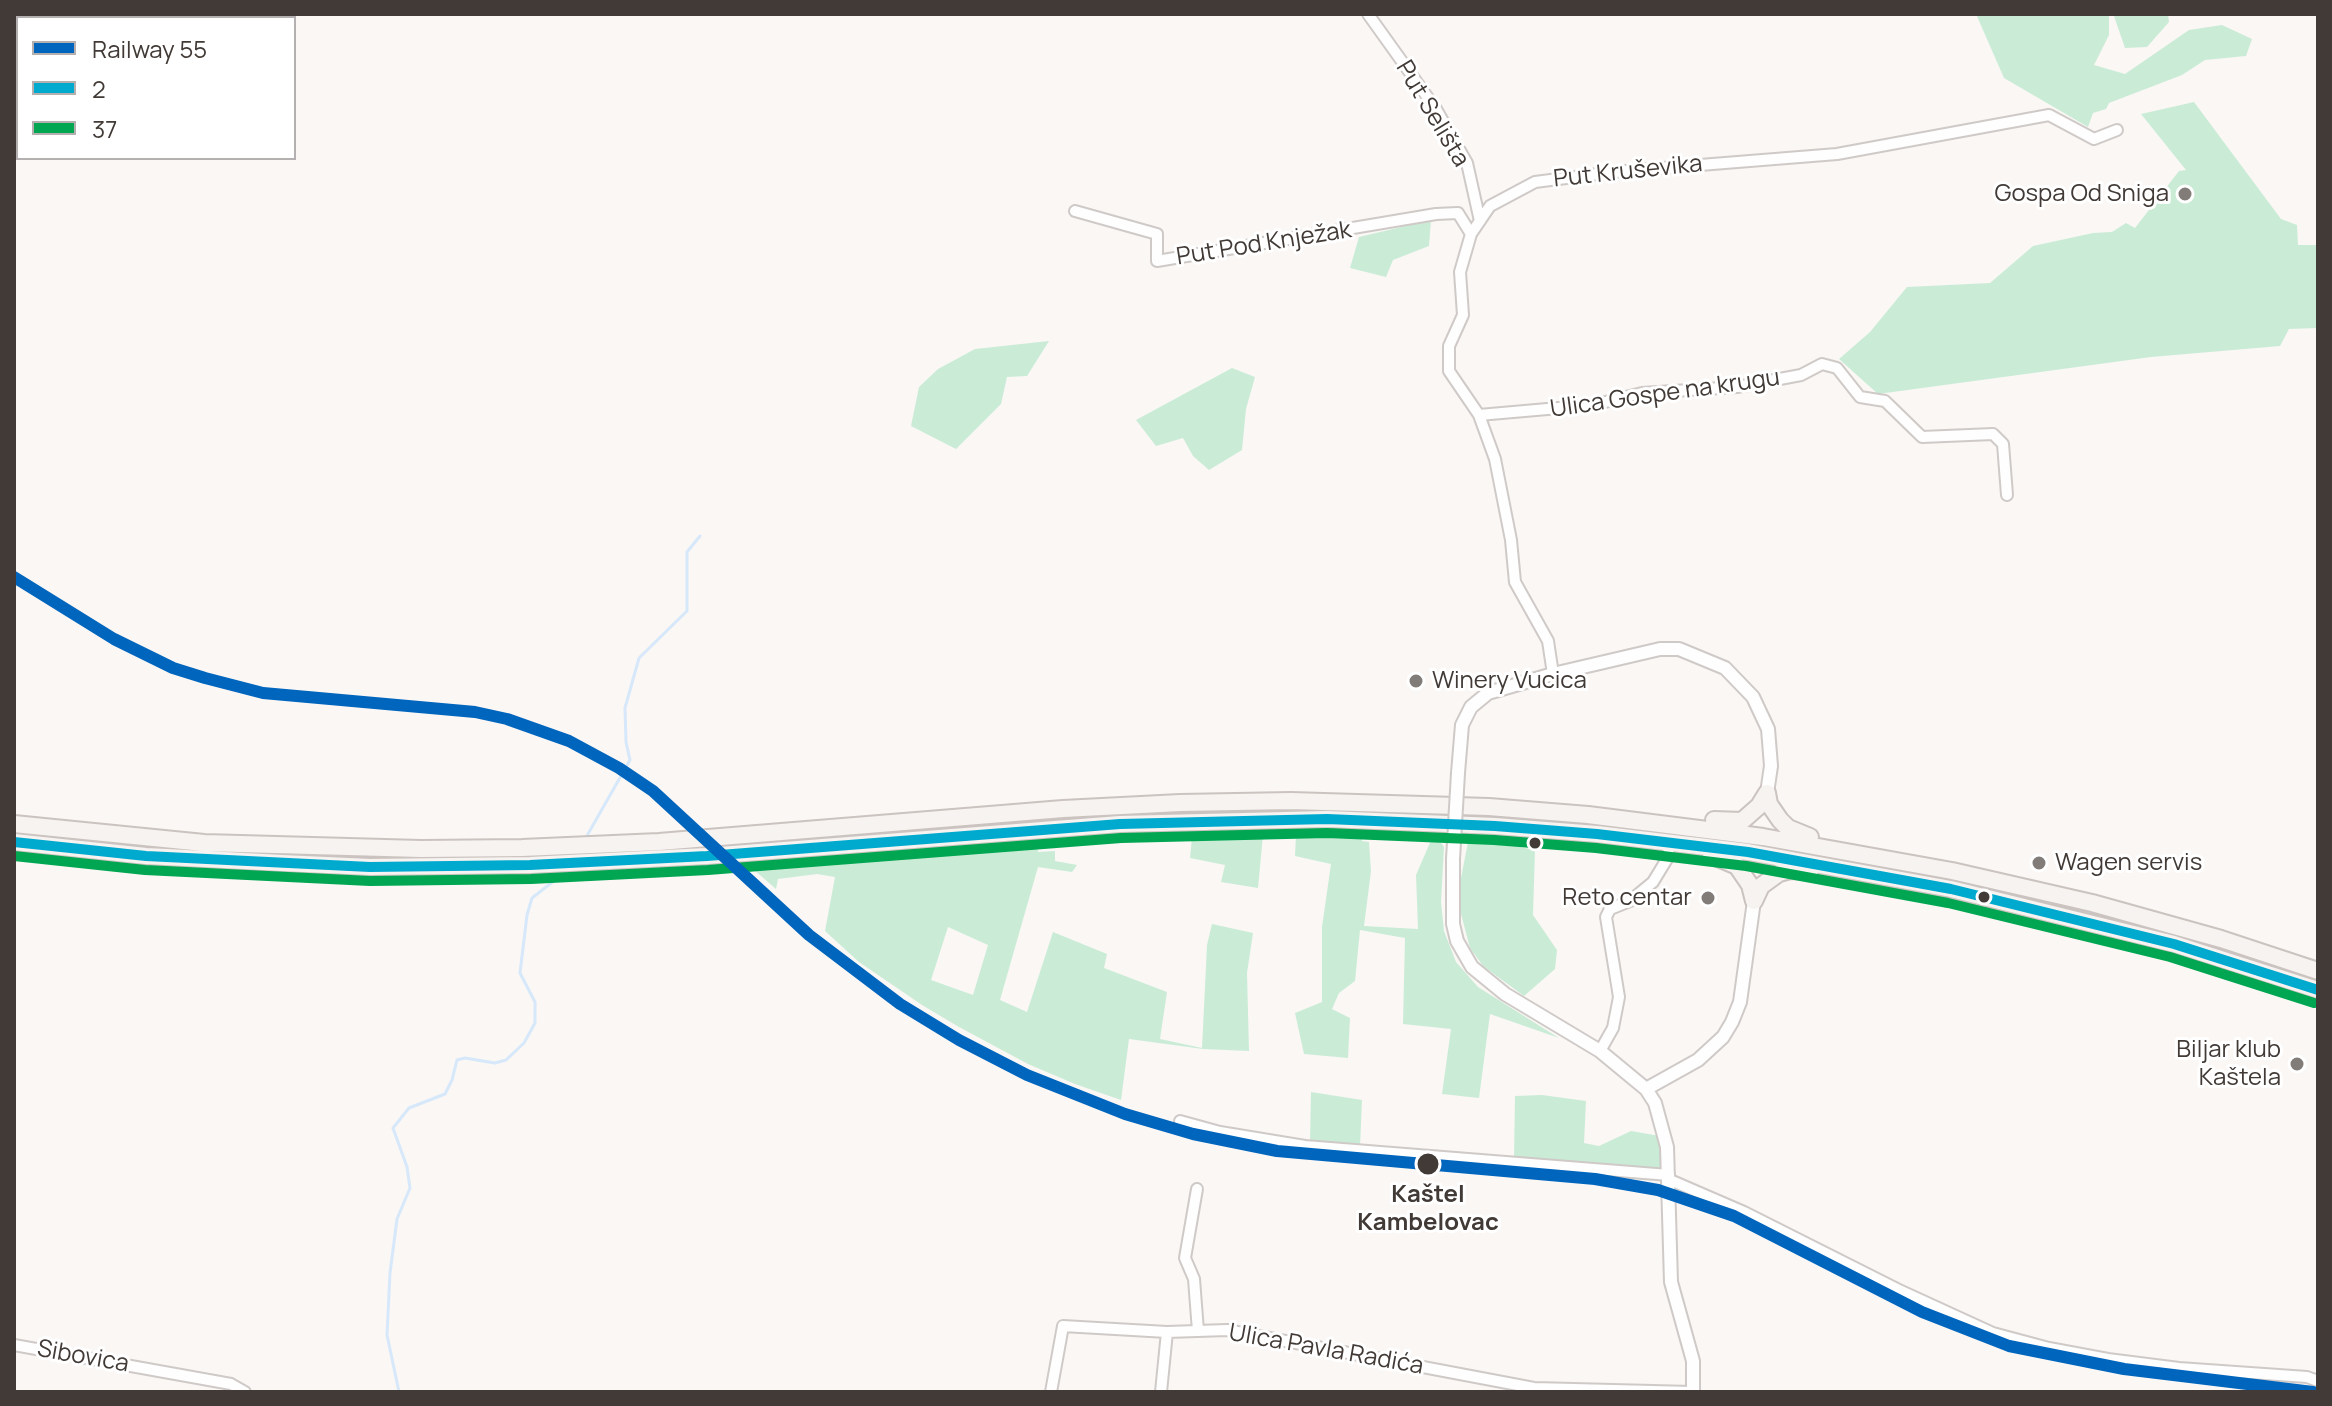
<!DOCTYPE html>
<meta charset="utf-8">
<style>
body{margin:0}
#map{position:relative;width:2332px;height:1406px;overflow:hidden;background:#faf7f5;font-family:Manrope,sans-serif}
canvas{display:block}
.frame{position:absolute;inset:0;border:16px solid #413a36;pointer-events:none}
.legend{position:absolute;left:16px;top:16px;width:280px;height:144px;box-sizing:border-box;background:#fff;border:2px solid #b3b0af;margin:0;padding:10px 14px;list-style:none;font-size:24px;color:#413a36}
.legend li{display:flex;align-items:center;gap:16px;height:40px}
.legend b{width:40px;border:2px solid #b3b0af}
</style>
<div id="map">
<canvas width="2332" height="1406"></canvas>
<div class="frame"></div>
<ul class="legend">
<li><b style="height:10px;background:#0065bd"></b>Railway 55</li>
<li><b style="height:10px;background:#00a9ce"></b>2</li>
<li><b style="height:10px;background:#00a651"></b>37</li>
</ul>
</div>
<script>
const g = document.querySelector('canvas').getContext('2d');
g.lineJoin = 'round';
function fillPath(path, color) {
  g.fillStyle = color;
  g.fill(path, 'evenodd');
}
function poly(rows) {
  const path = new Path2D();
  for (const r of rows) {
    path.moveTo(r[0], r[1]);
    for (let i = 2; i < r.length; i += 2) path.lineTo(r[i], r[i + 1]);
  }
  return path;
}
function stroke(path, color, width, dash) {
  g.strokeStyle = color;
  g.lineWidth = width;
  g.lineCap = dash ? 'butt' : 'round';
  g.setLineDash(dash || []);
  g.stroke(path);
}
function write(font, color, halo, rows, align = 'center') {
  g.font = font + ' Manrope,sans-serif';
  g.lineWidth = 6;
  g.setLineDash([]);
  g.textBaseline = 'middle';
  g.strokeStyle = halo;
  g.fillStyle = color;
  for (const [text, x, y, turn = 0] of rows) {
    g.save();
    g.translate(x, y);
    g.rotate((+turn || 0) * Math.PI / 180);
    g.textAlign = isNaN(turn) ? turn : align;
    if (halo) g.strokeText(text, 0, 0);
    g.fillText(text, 0, 0);
    g.restore();
  }
}
const green = poly([
 [1976,14,2109,14,2109,35,2094,65,2125,74,2189,30,2222,25,2252,39,2246,56,2205,60,2182,75,2109,103,2106,109,2093,113,2088,127,2004,78],
 [2116,14,2168,14,2169,22,2147,47,2125,48,2114,16],
 [2194,102,2281,219,2297,225,2298,245,2318,245,2318,328,2289,329,2280,346,2151,357,1878,394,1839,359,1870,332,1907,287,1990,283,2033,246,2093,233,2112,232,2126,223,2135,228,2179,171,2186,170,2141,114],
 [1431,220,1429,246,1393,260,1386,277,1350,268,1359,237],
 [1049,341,1027,376,1007,377,1001,404,956,449,911,426,919,387,938,369,975,349],
 [1232,368,1255,377,1246,409,1242,450,1209,470,1193,456,1183,438,1156,446,1136,420],
 [1296,834,1362,837,1362,841,1369,842,1371,871,1364,926,1418,929,1416,875,1432,838,1439,840,1444,847,1441,902,1444,931,1456,962,1478,987,1559,1038,1490,1014,1479,1098,1442,1094,1451,1029,1403,1024,1405,938,1360,930,1355,981,1339,993,1332,1009,1350,1018,1348,1058,1304,1054,1295,1013,1322,1002,1322,927,1331,864,1295,856],
 [1263,835,1258,888,1221,882,1225,865,1190,858,1192,837],
 [1469,837,1535,850,1533,915,1557,950,1555,969,1524,996,1483,966,1470,948,1461,914,1461,878],
 [1037,842,1038,852,1055,851,1055,861,1077,865,1072,872,1038,867,1000,1000,1027,1012,1053,932,1107,954,1104,968,1167,992,1160,1039,1202,1048,1207,945,1212,924,1253,933,1247,973,1249,1051,1203,1049,1129,1039,1121,1100,1075,1084,1028,1064,959,1027,922,1005,859,962,825,931,835,877,817,874,778,879,776,889,745,862],
 [948,927,988,945,973,995,931,980],
 [1311,1092,1362,1100,1360,1147,1310,1142],
 [1542,1095,1586,1101,1584,1143,1599,1146,1631,1131,1660,1136,1662,1169,1514,1159,1515,1096]
]);
const stream = poly([
 [56,18,59,14],
 [14,78,18,78],
 [584,841,630,760,626,742,625,708,639,658,687,611,687,552,700,536],
 [2316,1374,2318,1371],
 [399,1392,387,1335,390,1273,397,1219,410,1188,407,1167,393,1128,409,1108,445,1094,452,1080,457,1060,465,1058,495,1063,506,1060,524,1043,535,1023,535,1002,520,973,527,915,532,898,564,873,568,868]
]);
const minor = poly([
 [1368,14,1436,109,1467,163,1480,221],
 [1075,211,1157,234,1157,261,1436,214,1458,213,1471,234],
 [1479,415,1593,405,1642,393,1737,387,1801,375,1822,364,1837,368,1860,397,1885,401,1922,437,1993,434,2003,444,2007,495],
 [1553,674,1548,641,1515,582,1511,540,1495,459,1479,415,1449,371,1449,346,1463,315,1460,272,1471,234,1490,206,1535,182,1613,172,1837,154,2049,115,2094,139,2117,130],
 [1600,1051,1613,1028,1619,997,1606,917,1610,909,1630,901,1653,882,1667,859,1670,842],
 [1180,1121,1220,1132,1305,1146,1669,1175],
 [1670,1180,1744,1212,1897,1289,1993,1333,2049,1348,2108,1359,2179,1368,2307,1377,2318,1381],
 [1197,1189,1185,1258,1194,1279,1198,1331],
 [14,1345,231,1384,245,1392],
 [1051,1392,1063,1326,1167,1332,1227,1330,1534,1388,1692,1392],
 [1161,1392,1167,1332]
]);
const tertiary = poly([
 [1458,773,1462,725,1471,707,1488,693,1553,674,1660,649,1679,649,1725,668,1753,697,1768,729,1771,766,1767,793],
 [1453,859,1453,924,1457,941,1472,967,1505,994,1600,1051,1646,1089,1655,1103,1667,1147,1671,1282,1693,1361,1693,1392],
 [1646,1089,1698,1060,1723,1037,1732,1022,1740,1002,1754,901]
]);
const primary = poly([
 [1767,793,1769,804,1780,820,1788,828,1810,837],
 [1714,820,1742,821,1759,806,1767,793],
 [14,824,204,843,421,849,522,848,659,842,1063,809,1180,803,1291,801,1489,807,1588,815,1763,837,1952,871,2092,903,2221,939,2318,971],
 [14,842,146,856,282,863,370,867,530,865,707,856,1120,824,1327,819,1495,826,1597,834,1748,852,1951,889,2174,944,2318,990],
 [1711,855,1737,866,1750,885,1754,901],
 [1754,901,1761,886,1779,873,1790,870,1810,871]
]);
const tertiaryBridge = poly([
 [1453,859,1458,773]
]);
const bus1 = poly([
 [14,842,146,856,370,867,530,865,707,856,1120,824,1327,819,1495,826,1597,834,1748,852,1951,889,2174,944,2318,990]
]);
const bus2 = poly([
 [14,856,145,870,370,881,531,879,708,870,1121,838,1327,833,1494,840,1596,848,1746,866,1948,903,2170,957,2314,1003]
]);
const rail1 = poly([
 [14,577,114,639,173,668,205,678,263,693,475,712,507,719,569,741,619,768,653,791,809,935,900,1004,959,1040,1027,1075,1125,1114,1193,1134,1277,1151,1595,1179,1658,1190,1734,1216,1922,1312,2009,1346,2124,1369,2313,1392]
]);
const markers = [
 [2185,194,8,"#827c79"],
 [1416,681,8,"#827c79"],
 [1535,843,7,"#413a36"],
 [2039,863,8,"#827c79"],
 [1984,897,7,"#413a36"],
 [1708,898,8,"#827c79"],
 [2297,1064,8,"#827c79"],
 [1428,1164,12,"#413a36"]
];
const streetNames = [
 ["Put Selišta",1432,114,59],
 ["Put Kruševika",1628,172,-6],
 ["Put Pod Knježak",1264,244,-9],
 ["Ulica Gospe na krugu",1665,394,-8],
 ["Ulica Pavla Radića",1326,1350,10],
 ["Sibovica",83,1357,10]
];
const poiNames = [
 ["Gospa Od Sniga",2169,194],
 ["Winery Vucica",1432,681,"left"],
 ["Wagen servis",2055,863,"left"],
 ["Reto centar",1692,898],
 ["Biljar klub",2281,1050],
 ["Kaštela",2281,1078]
];
const stopNames = [
 ["Kaštel",1428,1195],
 ["Kambelovac",1428,1223]
];
fillPath(green, '#caecd6');
stroke(stream, '#d6e8f9', 3);
stroke(minor, '#cfcac7', 14);
stroke(tertiary, '#cfcac7', 16);
stroke(primary, '#cbc3bf', 20);
stroke(minor, '#fefefe', 10);
stroke(tertiary, '#fefefe', 12);
stroke(primary, '#f7f3f1', 16);
stroke(tertiaryBridge, '#cfcac7', 16, []);
stroke(tertiaryBridge, '#fefefe', 12);
stroke(bus1, '#00a9ce', 10);
stroke(bus2, '#00a651', 10);
stroke(rail1, '#0065bd', 12);
for (const [x, y, r, color] of markers) {
  const dot = new Path2D();
  dot.arc(x, y, r, 0, 2 * Math.PI);
  g.fillStyle = color;
  g.fill(dot);
  stroke(dot, '#fff', 3);
}
write('24px', '#413a36', '#fff', streetNames);
write('24px', '#413a36', '#fff', poiNames, 'right');
write('bold 24px', '#413a36', '#fff', stopNames);
</script>
